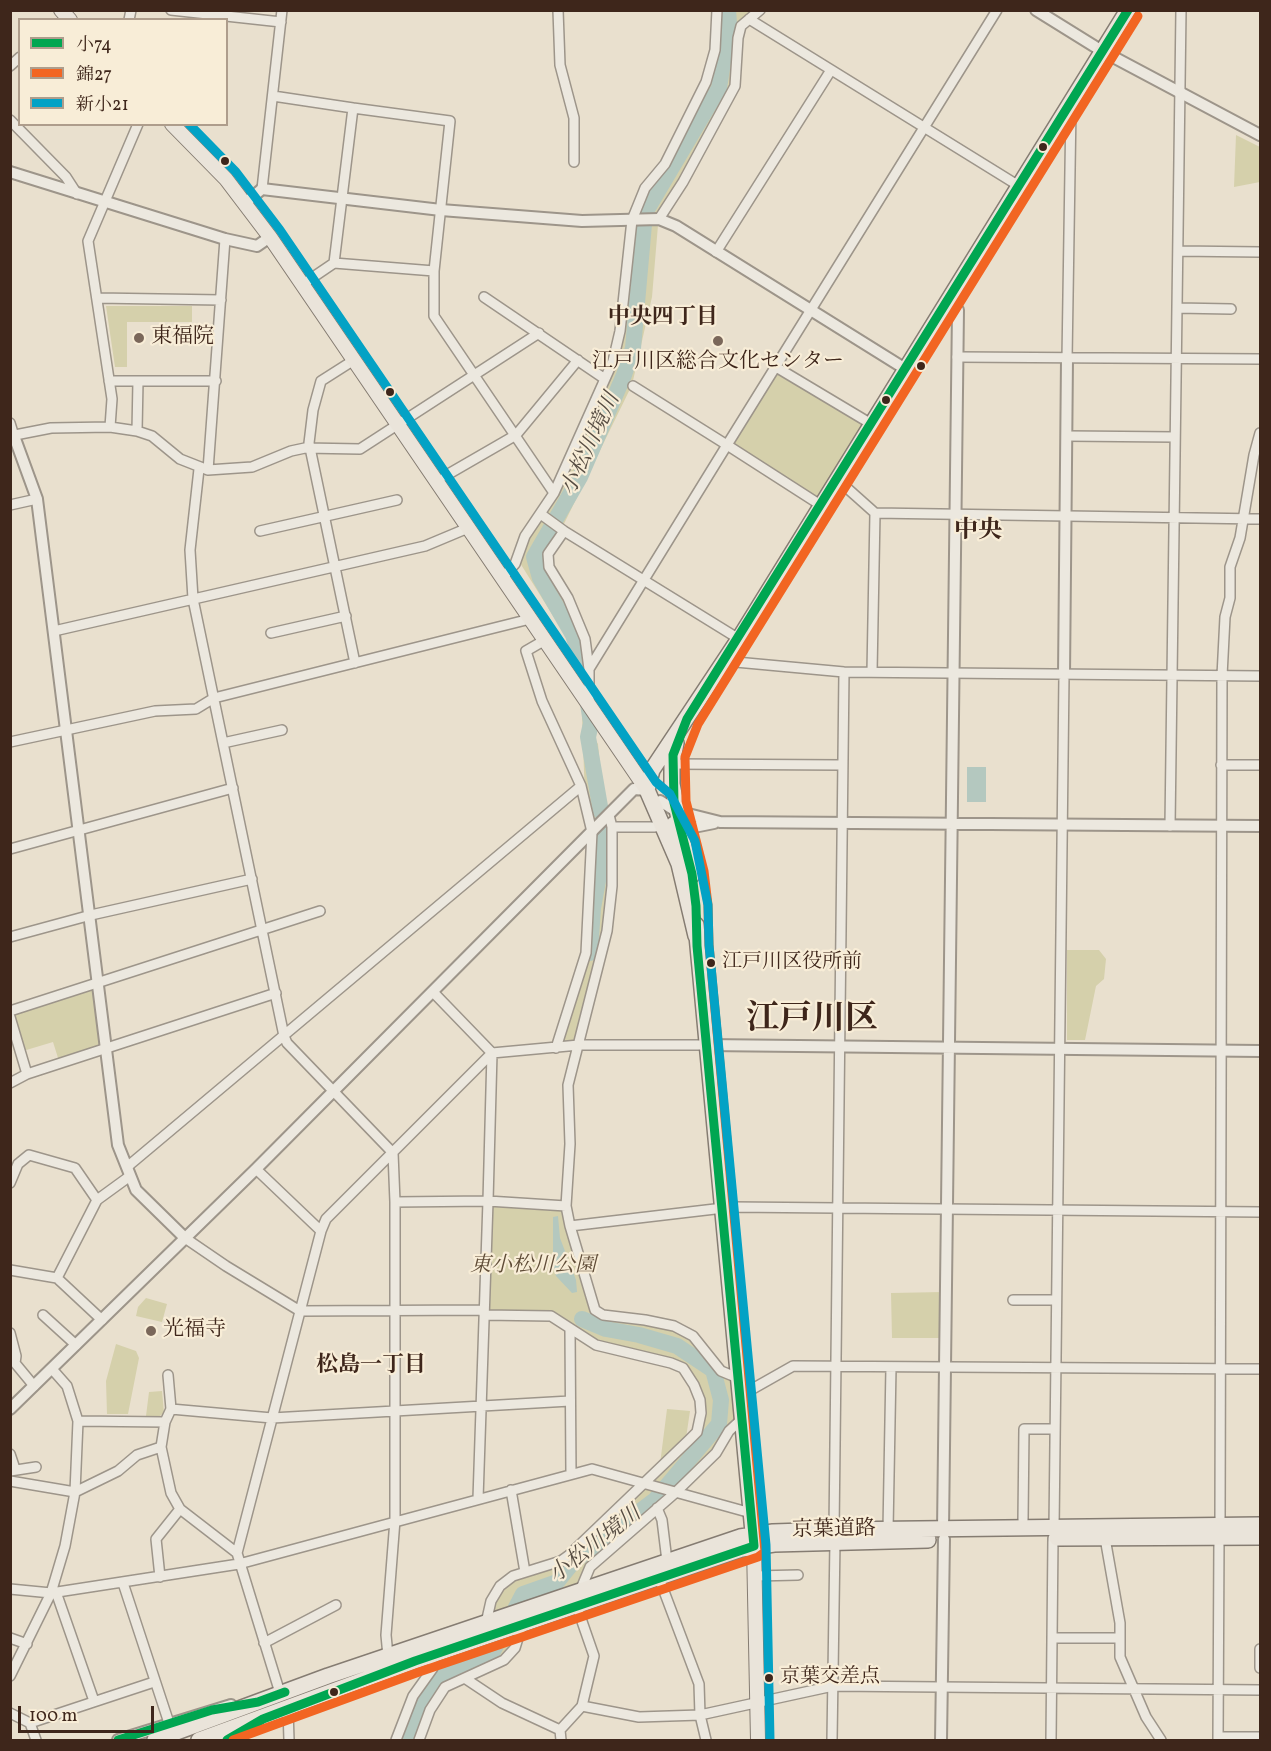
<!DOCTYPE html>
<meta charset="utf-8">
<style>
body{margin:0}
#map{position:relative;width:1271px;height:1751px;overflow:hidden;background:#e9e0ce;font-family:Vollkorn,"Noto Serif JP",serif}
canvas{display:block}
.frame{position:absolute;inset:0;border:12px solid #3e261b;pointer-events:none}
.legend{position:absolute;left:18px;top:18px;width:210px;height:108px;box-sizing:border-box;background:#f8edd7;border:2px solid #ae9d8c;margin:0;padding:8px 10px;list-style:none;font-size:18px;color:#3e261b}
.legend li{display:flex;align-items:center;gap:12px;height:30px}
.legend b{width:30px;border:2px solid #ae9d8c}
.scale{position:absolute;left:18px;top:1706px;width:136px;height:27px;box-sizing:border-box;border:3px solid #3e261b;border-top:0;padding-left:8px;font-size:18px;line-height:21px;white-space:nowrap;color:#3e261b;-webkit-text-stroke:4px #f8edd7;paint-order:stroke}
</style>
<div id="map">
<canvas width="1271" height="1751"></canvas>
<div class="frame"></div>
<ul class="legend">
<li><b style="height:8px;background:#00a651"></b>小74</li>
<li><b style="height:8px;background:#f26522"></b>錦27</li>
<li><b style="height:8px;background:#03a2c5"></b>新小21</li>
</ul>
<div class="scale">100 m</div>
</div>
<script>
const g = document.querySelector('canvas').getContext('2d');
g.lineJoin = 'round';
function fillPath(path, color) {
  g.fillStyle = color;
  g.fill(path, 'evenodd');
}
function poly(rows) {
  const path = new Path2D();
  for (const r of rows) {
    path.moveTo(r[0], r[1]);
    for (let i = 2; i < r.length; i += 2) path.lineTo(r[i], r[i + 1]);
  }
  return path;
}
function stroke(path, color, width, dash) {
  g.strokeStyle = color;
  g.lineWidth = width;
  g.lineCap = dash ? 'butt' : 'round';
  g.setLineDash(dash || []);
  g.stroke(path);
}
function write(font, color, halo, rows, align = 'center') {
  g.font = font + ' Vollkorn,"Noto Serif JP",serif';
  g.lineWidth = 4.5;
  g.setLineDash([]);
  g.textBaseline = 'middle';
  g.strokeStyle = halo;
  g.fillStyle = color;
  for (const [text, x, y, turn = 0] of rows) {
    g.save();
    g.translate(x, y);
    g.rotate((+turn || 0) * Math.PI / 180);
    g.textAlign = isNaN(turn) ? turn : align;
    if (halo) g.strokeText(text, 0, 0);
    g.fillText(text, 0, 0);
    g.restore();
  }
}
const green = poly([
 [720,11,752,11,735,31,732,85,681,181,659,213,652,297,632,385,560,532,546,553,583,641,586,676,578,672,567,638,520,563,522,550,615,363,634,223,643,197,698,104],
 [1236,135,1260,147,1260,182,1234,187],
 [106,306,192,306,192,322,127,322,127,367,115,367],
 [777,371,868,425,821,501,731,444],
 [582,716,598,744,604,808,591,823,585,799],
 [607,819,610,828,610,887,605,931,577,1043,559,1046,587,953,594,833],
 [1067,950,1099,950,1106,959,1104,979,1096,986,1085,1040,1067,1040],
 [95,986,103,1046,59,1061,53,1042,23,1051,11,1012],
 [488,1201,566,1206,595,1310,645,1320,693,1337,721,1371,738,1378,742,1419,716,1453,590,1567,580,1591,486,1623,500,1586,561,1561,689,1440,701,1413,683,1368,596,1345,551,1316,484,1315],
 [943,1292,942,1338,892,1338,891,1293],
 [146,1298,167,1304,162,1322,136,1316,138,1307],
 [116,1344,136,1351,139,1358,128,1414,107,1414,106,1381],
 [162,1391,164,1413,157,1418,146,1416,149,1392],
 [667,1409,690,1411,686,1438,660,1464],
 [513,1637,502,1658,489,1666,451,1677,440,1685,425,1709,415,1740,400,1740,416,1697,439,1663]
]);
const water = poly([
 [967,767,986,767,986,802,967,802],
 [558,1216,560,1238,576,1280,577,1292,572,1293,556,1276,553,1267,553,1217]
]);
const river = poly([
 [601,812,588,737,591,723,581,659,573,635,540,578,534,557,580,477,624,375,633,348,645,213,719,88,729,23,728,10],
 [590,953,593,908,605,843,604,831],
 [409,1740,421,1704,442,1677,489,1659,523,1594,557,1582,574,1561,655,1500,719,1424,721,1400,713,1370,677,1346,639,1335,606,1329,582,1319]
]);
const minor = poly([
 [171,10,281,22],
 [558,10,560,65,574,118,574,162],
 [749,19,1019,186],
 [129,20,131,10],
 [10,66,20,57],
 [273,96,353,108,334,263,303,284],
 [353,108,450,121,434,271,434,316,554,493],
 [10,120,66,177,77,194],
 [262,189,282,10],
 [659,219,683,182,735,86,738,38,741,26,760,10],
 [1178,251,1260,252],
 [716,252,831,70],
 [334,263,434,271],
 [484,297,605,379],
 [97,298,221,300],
 [1177,308,1231,309],
 [957,357,1260,359],
 [1067,359,1071,107],
 [354,360,321,381,313,410,309,443,355,663],
 [776,367,873,425],
 [109,381,216,381],
 [633,386,727,445,997,10],
 [10,423,14,436],
 [110,427,112,399,88,241,138,124],
 [137,431,138,381],
 [10,436,51,428,110,427,137,431,152,436,180,459,208,470,252,467,291,451,305,448,360,449,539,333],
 [1067,436,1175,437],
 [199,469,190,550,193,599,284,1036,287,1043,393,1153,395,1202],
 [208,470,225,239],
 [445,476,516,435,578,360],
 [838,480,875,513,1260,519],
 [10,505,37,499],
 [542,515,564,531,739,639],
 [260,531,397,500],
 [564,531,548,554,549,567,568,598,585,639,589,669,589,704],
 [502,578,515,564,525,536,554,493,613,361,620,331,632,220,645,188,665,164,706,82,715,50,717,10],
 [54,631,425,546,468,528],
 [271,633,346,616],
 [545,640,526,651,542,701,581,786,592,832,586,953,556,1048],
 [725,661,844,672,1260,676],
 [589,669,727,445,822,506],
 [872,672,875,513],
 [10,742,155,711,196,709,214,698,530,619],
 [223,743,282,730],
 [672,764,842,765],
 [1221,765,1260,765],
 [609,815,612,827,612,886,607,931,568,1085,570,1144,566,1206,570,1226,595,1310,603,1315,645,1320,674,1326,693,1336,721,1371,738,1378],
 [1170,826,1181,10],
 [612,827,655,827,662,821],
 [10,849,233,788],
 [10,937,91,915,252,879],
 [433,992,492,1053,488,1201,566,1206],
 [10,1011,320,911],
 [10,1017,27,1074],
 [10,1083,27,1074,276,993],
 [127,1167,581,786],
 [256,1169,321,1231],
 [10,1183,18,1164,29,1155,75,1168,97,1200],
 [570,1226,732,1207,1260,1212],
 [185,1238,226,1266,300,1311,484,1310],
 [10,1270,57,1278,102,1320],
 [57,1278,97,1200,130,1176],
 [1013,1300,1056,1300],
 [43,1315,76,1345],
 [484,1315,551,1316,596,1345,671,1363,683,1368,694,1385,700,1400,701,1413,697,1432,689,1440,568,1556,561,1561,513,1576,500,1586,491,1601,486,1623],
 [570,1330,571,1474],
 [10,1333,16,1356,15,1363,34,1386],
 [168,1375,171,1409],
 [740,1396,793,1366,1260,1369],
 [78,1421,165,1422,171,1409,272,1418,570,1401],
 [165,1422,161,1447,171,1493,180,1509,237,1553],
 [10,1454,15,1469],
 [10,1471,36,1467],
 [10,1481,75,1492,118,1471,137,1455,161,1447],
 [511,1490,525,1572],
 [657,1508,662,1520,667,1561],
 [1023,1520,1024,1429,1055,1429],
 [1220,1525,1222,676,1225,617,1230,598,1230,567,1240,538,1254,455,1260,433],
 [1054,1528,1064,675],
 [834,1530,844,672],
 [888,1530,891,1367],
 [1105,1538,1120,1623,1120,1657,1146,1717,1161,1740],
 [755,1576,798,1575],
 [160,1577,156,1539,180,1509],
 [659,1578,699,1684,700,1715,706,1740],
 [123,1583,169,1723],
 [10,1589,51,1593,239,1564,592,1469,751,1513],
 [580,1591,590,1567,675,1493,716,1453,729,1431,742,1419],
 [56,1592,94,1701],
 [10,1638,27,1644],
 [1052,1638,1120,1638],
 [264,1643,336,1605],
 [1260,1649,1260,1668],
 [388,1656,386,1635,395,1520,395,1202,488,1201,478,1499],
 [10,1676,51,1593,65,1546,75,1492,78,1421,67,1386,52,1369],
 [466,1679,502,1703,560,1730],
 [280,1693,237,1553,321,1231,326,1219,492,1053,579,1045,706,1045],
 [582,1706,639,1717,700,1715,833,1686,1260,1690],
 [288,1709,289,1740],
 [10,1713,30,1723,154,1682],
 [30,1723,36,1740],
 [1218,1737,1260,1737],
 [396,1740,413,1696,433,1668,431,1655],
 [419,1740,430,1710,445,1687,504,1660,515,1648,522,1625],
 [561,1740,560,1730,582,1706,594,1656,577,1607],
 [832,1740,835,1541],
 [1051,1740,1053,1538],
 [1218,1740,1219,1537]
]);
const tertiary = poly([
 [1036,10,1102,51,1260,135],
 [10,172,225,239,257,246,270,237],
 [245,203,262,189,441,210,582,221,659,219,676,226,907,370],
 [14,436,37,499,118,1145,136,1190,185,1238],
 [1064,675,1067,359],
 [660,801,676,811,720,822,1260,826],
 [684,845,686,836,694,827,714,823],
 [706,1045,1260,1051],
 [10,1409,256,1169,634,789,647,790],
 [943,1529,958,310,949,301],
 [118,1740,231,1705],
 [227,1740,255,1724],
 [941,1740,944,1539]
]);
const primary = poly([
 [61,10,70,20],
 [172,124,226,179,270,237,647,790],
 [754,1546,758,1740]
]);
const trunk = poly([
 [676,743,672,764,672,784,682,834],
 [674,824,684,846,692,875],
 [696,925,754,1543],
 [696,936,679,864,647,790,652,770,739,639,1128,10],
 [1057,1538,1260,1537],
 [155,1740,328,1676,740,1537,773,1532,834,1530,1260,1525],
 [199,1740,415,1661,742,1549,774,1544,928,1540]
]);
const bus1 = poly([
 [118,1740,212,1710,258,1702,285,1692],
 [227,1740,263,1719,415,1661,754,1546,697,946,696,906,692,874,674,803,673,755,687,719,1128,10]
]);
const bus2 = poly([
 [233,1740,419,1672,758,1557,765,1552,709,945,708,905,704,871,686,801,685,757,698,724,1138,16]
]);
const bus3 = poly([
 [189,124,236,172,280,230,656,782,670,794,695,841,708,905,709,945,766,1545,770,1740]
]);
const markers = [
 [1043,147,5,"#3e261b"],
 [225,161,5,"#3e261b"],
 [139,338,6,"#7a675a"],
 [718,341,6,"#7a675a"],
 [921,366,5,"#3e261b"],
 [390,392,5,"#3e261b"],
 [886,400,5,"#3e261b"],
 [711,963,5,"#3e261b"],
 [151,1331,6,"#7a675a"],
 [769,1678,5,"#3e261b"],
 [334,1692,5,"#3e261b"]
];
const busNames = [
 ["江戸川区役所前",722,963],
 ["京葉交差点",780,1678]
];
const poiNames = [
 ["東福院",151,338],
 ["江戸川区総合文化センター",718,363,"center"],
 ["光福寺",163,1331]
];
const parkNames = [
 ["東小松川公園",533,1267]
];
const streetNames = [
 ["京葉道路",834,1531,-1]
];
const neighbourhoodNames = [
 ["中央四丁目",663,319],
 ["松島一丁目",371,1367]
];
const waterNames = [
 ["小松川境川",592,445,-65],
 ["小松川境川",596,1546,-38]
];
const quarterNames = [
 ["中央",978,533]
];
const townNames = [
 ["江戸川区",812,1022]
];
fillPath(green, '#d5d0ab');
fillPath(water, '#b4c8bf');
stroke(river, '#b4c8bf', 16);
stroke(minor, '#9d958a', 12);
stroke(tertiary, '#9d958a', 14);
stroke(primary, '#857c72', 16);
stroke(trunk, '#857c72', 18);
stroke(minor, '#ece8df', 9);
stroke(tertiary, '#ece8df', 10);
stroke(primary, '#eae4da', 14);
stroke(trunk, '#eae4da', 15);
stroke(bus1, '#00a651', 9);
stroke(bus2, '#f26522', 9);
stroke(bus3, '#03a2c5', 9);
for (const [x, y, r, color] of markers) {
  const dot = new Path2D();
  dot.arc(x, y, r, 0, 2 * Math.PI);
  g.fillStyle = color;
  g.fill(dot);
  stroke(dot, '#f8edd7', 2);
}
write('20px', '#3e261b', '#f8edd7', busNames, 'left');
write('21px', '#3e261b', '#f8edd7', poiNames, 'left');
write('italic 21px', '#604d38', '#f8edd7', parkNames);
write('21px', '#3e261b', '#f8edd7', streetNames);
write('bold 22px', '#3e261b', '#f8edd7', neighbourhoodNames);
write('italic 22px', '#564c42', '#f8edd7', waterNames);
write('bold 24px', '#3e261b', '#f8edd7', quarterNames);
write('bold 33px', '#3e261b', '#f8edd7', townNames);
</script>
